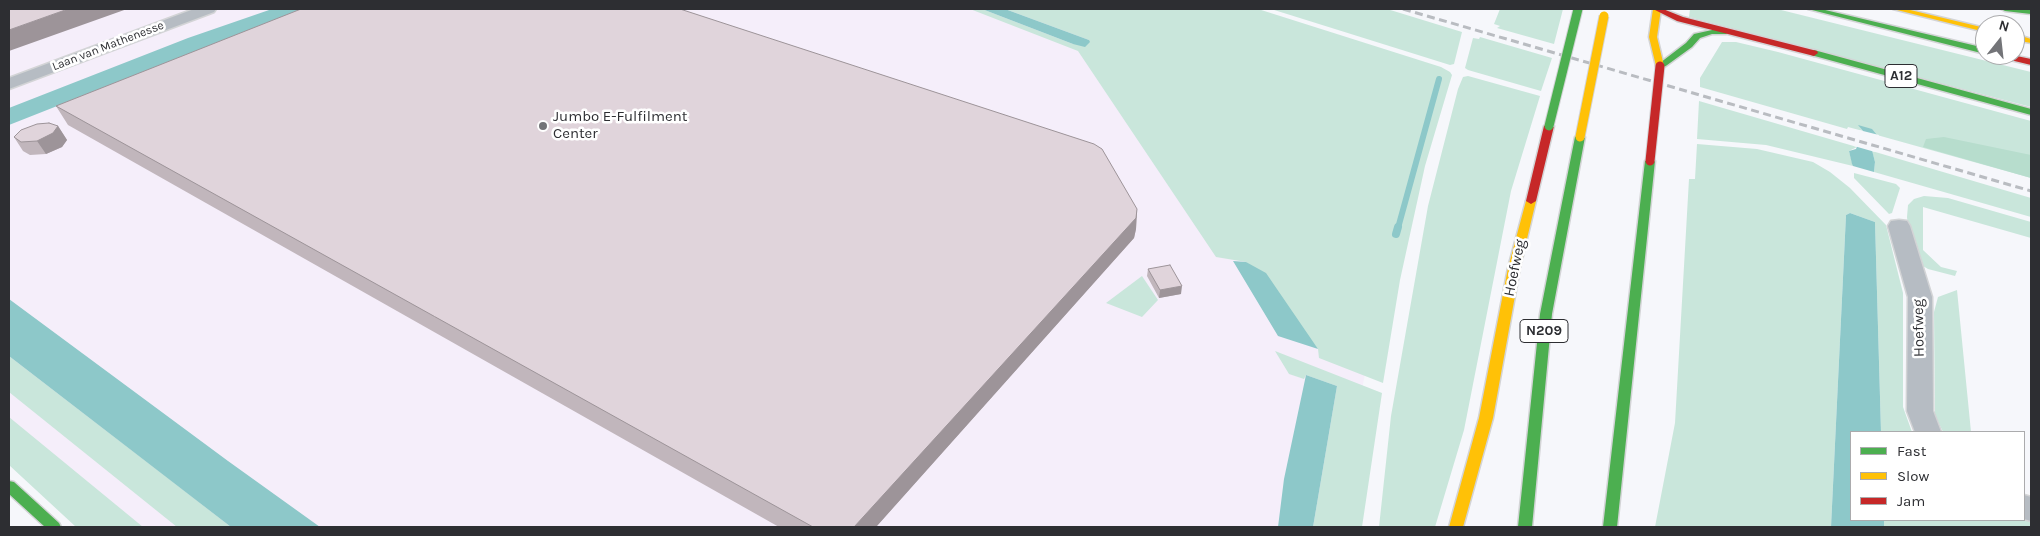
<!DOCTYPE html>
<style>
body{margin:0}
#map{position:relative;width:2040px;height:536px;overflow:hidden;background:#f6f7fb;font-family:Karla,sans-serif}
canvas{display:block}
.frame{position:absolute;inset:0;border:10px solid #2d2e32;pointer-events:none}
.legend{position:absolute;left:1850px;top:431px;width:175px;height:90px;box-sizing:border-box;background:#fff;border:1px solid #ababad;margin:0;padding:6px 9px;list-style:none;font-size:15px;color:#2d2e32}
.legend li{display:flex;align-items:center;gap:10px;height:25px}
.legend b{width:25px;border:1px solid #ababad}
.north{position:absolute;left:1975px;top:15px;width:50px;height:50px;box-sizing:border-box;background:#fff;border:1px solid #ababad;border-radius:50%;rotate:16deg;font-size:14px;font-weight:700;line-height:20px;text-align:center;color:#2d2e32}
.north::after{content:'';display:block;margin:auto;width:18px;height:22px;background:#737478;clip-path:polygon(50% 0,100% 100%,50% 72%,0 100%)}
</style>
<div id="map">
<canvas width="2040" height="536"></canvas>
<div class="frame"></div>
<ul class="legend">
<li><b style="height:6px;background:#4caf50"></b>Fast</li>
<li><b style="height:6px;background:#ffc107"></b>Slow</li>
<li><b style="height:6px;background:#c62828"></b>Jam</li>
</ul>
<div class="north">N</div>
</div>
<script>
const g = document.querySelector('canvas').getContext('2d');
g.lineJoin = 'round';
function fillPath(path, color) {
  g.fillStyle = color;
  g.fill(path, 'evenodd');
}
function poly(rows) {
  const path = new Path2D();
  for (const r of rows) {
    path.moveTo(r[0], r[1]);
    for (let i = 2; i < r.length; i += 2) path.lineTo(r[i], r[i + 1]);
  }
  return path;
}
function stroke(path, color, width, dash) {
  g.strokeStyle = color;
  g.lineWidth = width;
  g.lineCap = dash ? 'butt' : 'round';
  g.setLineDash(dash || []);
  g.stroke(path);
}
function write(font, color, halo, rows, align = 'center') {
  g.font = font + ' Karla,sans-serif';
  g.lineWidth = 5;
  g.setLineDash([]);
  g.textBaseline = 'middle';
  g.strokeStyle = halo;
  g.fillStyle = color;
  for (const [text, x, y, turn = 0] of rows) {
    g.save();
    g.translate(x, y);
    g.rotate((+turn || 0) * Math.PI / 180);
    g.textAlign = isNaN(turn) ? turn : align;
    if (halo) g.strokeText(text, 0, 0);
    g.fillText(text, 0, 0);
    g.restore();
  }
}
const industrial = poly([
 [9,9,1226,9,1426,73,1334,527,131,527,9,426]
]);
const green = poly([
 [970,9,982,9,1073,44,1089,40,1005,9,1258,9,1441,67,1450,72,1452,75,1425,166,1400,280,1383,383,1319,358,1318,349,1246,262,1216,257,1078,51],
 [1271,9,1387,9,1462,32,1454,64,1450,65],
 [1500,9,1563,9,1554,44,1497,28,1500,26,1494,24],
 [1690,9,1777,9,2031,72,2031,107,1689,17],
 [1480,37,1552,58,1541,91,1468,70,1465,68,1473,38,1479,39],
 [1722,42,1736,42,1778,52,2031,121,2031,178,1877,135,1860,127,1863,131,1848,127,1847,129,1700,87,1700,78],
 [1468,76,1540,96,1511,191,1464,430,1435,527,1379,527,1391,416,1428,206,1458,89,1463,77],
 [1699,101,1857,147,1849,151,1853,166,1766,145,1697,139],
 [1697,144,1757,149,1813,162,1830,172,1850,188,1886,225,1903,293,1903,407,1912,432,1881,432,1875,222,1850,213,1846,215,1831,527,1655,527,1675,423,1689,179,1695,179],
 [1872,151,2031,198,2031,217,1874,172,1875,162],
 [1854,173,1896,184,1900,188,1892,213,1889,214,1854,178],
 [1924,196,1948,198,2031,222,2031,238,1923,207,1923,250,1941,267,1957,271,1955,276,1928,269,1923,266,1908,227,1907,217,1908,205,1914,199],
 [1142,276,1158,300,1142,317,1106,303],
 [1957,290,1971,432,1943,432,1935,415,1934,312,1938,297],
 [1275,351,1382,393,1362,527,1313,527,1337,386,1306,375,1304,379,1289,374],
 [9,356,182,489,231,527,177,527,9,392],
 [9,417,143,527,76,527,9,465],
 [2024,516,2031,520,2031,527,1884,527,1884,520,2024,520]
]);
const forest = poly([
 [1944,137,2031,155,2031,178,1923,147,1926,139]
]);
const water = poly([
 [272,9,303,9,9,125,9,108,188,38],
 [982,9,1005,9,1089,40,1090,42,1085,47,1073,44],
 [1858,125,1872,129,1877,135,1872,150,1875,162,1874,172,1853,166,1852,164,1849,151,1856,149,1863,131],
 [1850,213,1875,222,1881,432,1851,432,1851,520,1884,520,1884,527,1831,527,1846,215],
 [1233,261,1246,262,1266,273,1318,349,1278,336],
 [9,299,228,461,320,527,231,527,9,356],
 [1306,375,1337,386,1313,527,1278,527,1284,479]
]);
const pier = poly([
 [1859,130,1879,135,1873,147,1875,152,1854,146,1860,131]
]);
const streamFar1 = poly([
 [1398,228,1439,79]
]);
const stream = poly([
 [1396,234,1398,227]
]);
const street = poly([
 [194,9,216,9,214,12,9,89,9,78,194,9],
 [1899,220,1907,221,1910,226,1932,297,1933,411,1941,432,1915,432,1907,411,1908,297,1888,226,1891,221,1899,220],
 [2024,495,2031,497,2031,521,2024,519,2024,495]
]);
const fast = poly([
 [1808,9,1821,9,1985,48,1985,54,1808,9],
 [2001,9,2031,10,2031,14,2005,11,2001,9],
 [1712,30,1726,30,1730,32,1726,34,1712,34,1700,38,1692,47,1663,68,1657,68,1656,66,1686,43,1694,34,1712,30],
 [1814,50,2031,109,2031,115,1811,55,1810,53,1814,50],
 [1580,134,1585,137,1552,314,1532,527,1518,527,1540,314,1575,137,1580,134],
 [1650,158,1655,161,1617,527,1603,527,1645,161,1650,158],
 [9,481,14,482,59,523,61,527,45,527,9,494,9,481]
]);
const slow = poly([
 [1653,9,1661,9,1657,37,1664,66,1660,69,1656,66,1649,37,1653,9],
 [1893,9,1906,9,1985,28,1985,32,1893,9],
 [2015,34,2031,39,2031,43,2015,40,2015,34],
 [1531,198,1536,201,1520,268,1493,418,1463,527,1449,527,1479,418,1508,268,1526,201,1531,198]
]);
const jam = poly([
 [1653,9,1663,9,1683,17,1817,51,1818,53,1814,56,1677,21,1653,9],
 [1997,55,2012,55,2031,59,2031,65,1998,57,1997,55],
 [1549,123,1554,126,1536,201,1531,204,1526,201,1544,126,1549,123]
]);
const rail = poly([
 [1403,9,2031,191]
]);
const fastBridge = poly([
 [1549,126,1578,9]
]);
const slowBridge = poly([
 [1580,137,1604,16]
]);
const jamBridge = poly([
 [1650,161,1660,66]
]);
const wall = poly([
 [56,106,1137,209,1136,229,1134,238,876,527,779,527,68,125],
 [58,126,67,140,62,147,46,154,30,155,23,151,14,137],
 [1148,269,1181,294,1159,298,1147,276]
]);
const shadedWall = poly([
 [68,9,127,9,9,51,9,30],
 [58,126,67,140,62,147,46,154,37,141],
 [1137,209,1136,229,1134,238,876,527,854,527],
 [1182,286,1181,294,1159,298,1160,290]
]);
const building = poly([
 [9,9,68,9,9,30,9,9],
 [301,9,680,9,1094,144,1102,149,1137,209,1136,218,854,527,813,527,56,106,301,9],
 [49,123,58,126,53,133,37,141,21,142,14,137,21,130,37,124,49,123],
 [1170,265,1182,286,1160,290,1148,269,1170,265]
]);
const markers = [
 [543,126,5,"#737478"]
];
const farStreetnames = [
 ["Laan van Mathenesse",108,46,-21]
];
const shields = [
 [1901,76,32],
 [1544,331,48]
];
const shieldNames = [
 ["A12",1901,76],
 ["N209",1544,331]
];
const poiNames = [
 ["Jumbo E-Fulfilment",553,117],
 ["Center",553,134]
];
const streetNames = [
 ["Hoefweg",1515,268,-78],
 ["Hoefweg",1919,328,-91]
];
fillPath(industrial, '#f5eefa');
fillPath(green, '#c9e6db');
fillPath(forest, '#b7ddcd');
fillPath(water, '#8dc8c9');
fillPath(pier, '#f6f7fb');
stroke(streamFar1, '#8dc8c9', 6);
stroke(stream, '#8dc8c9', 8);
stroke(street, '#d3d4d6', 3);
stroke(fast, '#d3d4d6', 3);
stroke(slow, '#d3d4d6', 3);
stroke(jam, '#d3d4d6', 3);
fillPath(street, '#b6bcc3');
fillPath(fast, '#4caf50');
fillPath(slow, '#ffc107');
fillPath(jam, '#c62828');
stroke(rail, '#b9bcc1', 3, [8, 4.5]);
stroke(fastBridge, '#d3d4d6', 11, []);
stroke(slowBridge, '#d3d4d6', 11, []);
stroke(jamBridge, '#d3d4d6', 11, []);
stroke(fastBridge, '#4caf50', 9);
stroke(slowBridge, '#ffc107', 9);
stroke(jamBridge, '#c62828', 9);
fillPath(wall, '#c1b6bc');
fillPath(shadedWall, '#9d9499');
fillPath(building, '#e0d4db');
stroke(building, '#9d9499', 1);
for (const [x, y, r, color] of markers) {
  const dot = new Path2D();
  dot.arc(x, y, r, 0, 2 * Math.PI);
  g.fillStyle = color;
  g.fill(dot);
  stroke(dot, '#fff', 2);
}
write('12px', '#2d2e32', '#fff', farStreetnames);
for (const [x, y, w] of shields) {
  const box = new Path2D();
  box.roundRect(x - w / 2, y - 11.5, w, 23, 4);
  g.fillStyle = '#fff';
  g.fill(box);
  stroke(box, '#2d2e32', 1);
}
write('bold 14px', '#2d2e32', null, shieldNames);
write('15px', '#2d2e32', '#fff', poiNames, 'left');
write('15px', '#2d2e32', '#fff', streetNames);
</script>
